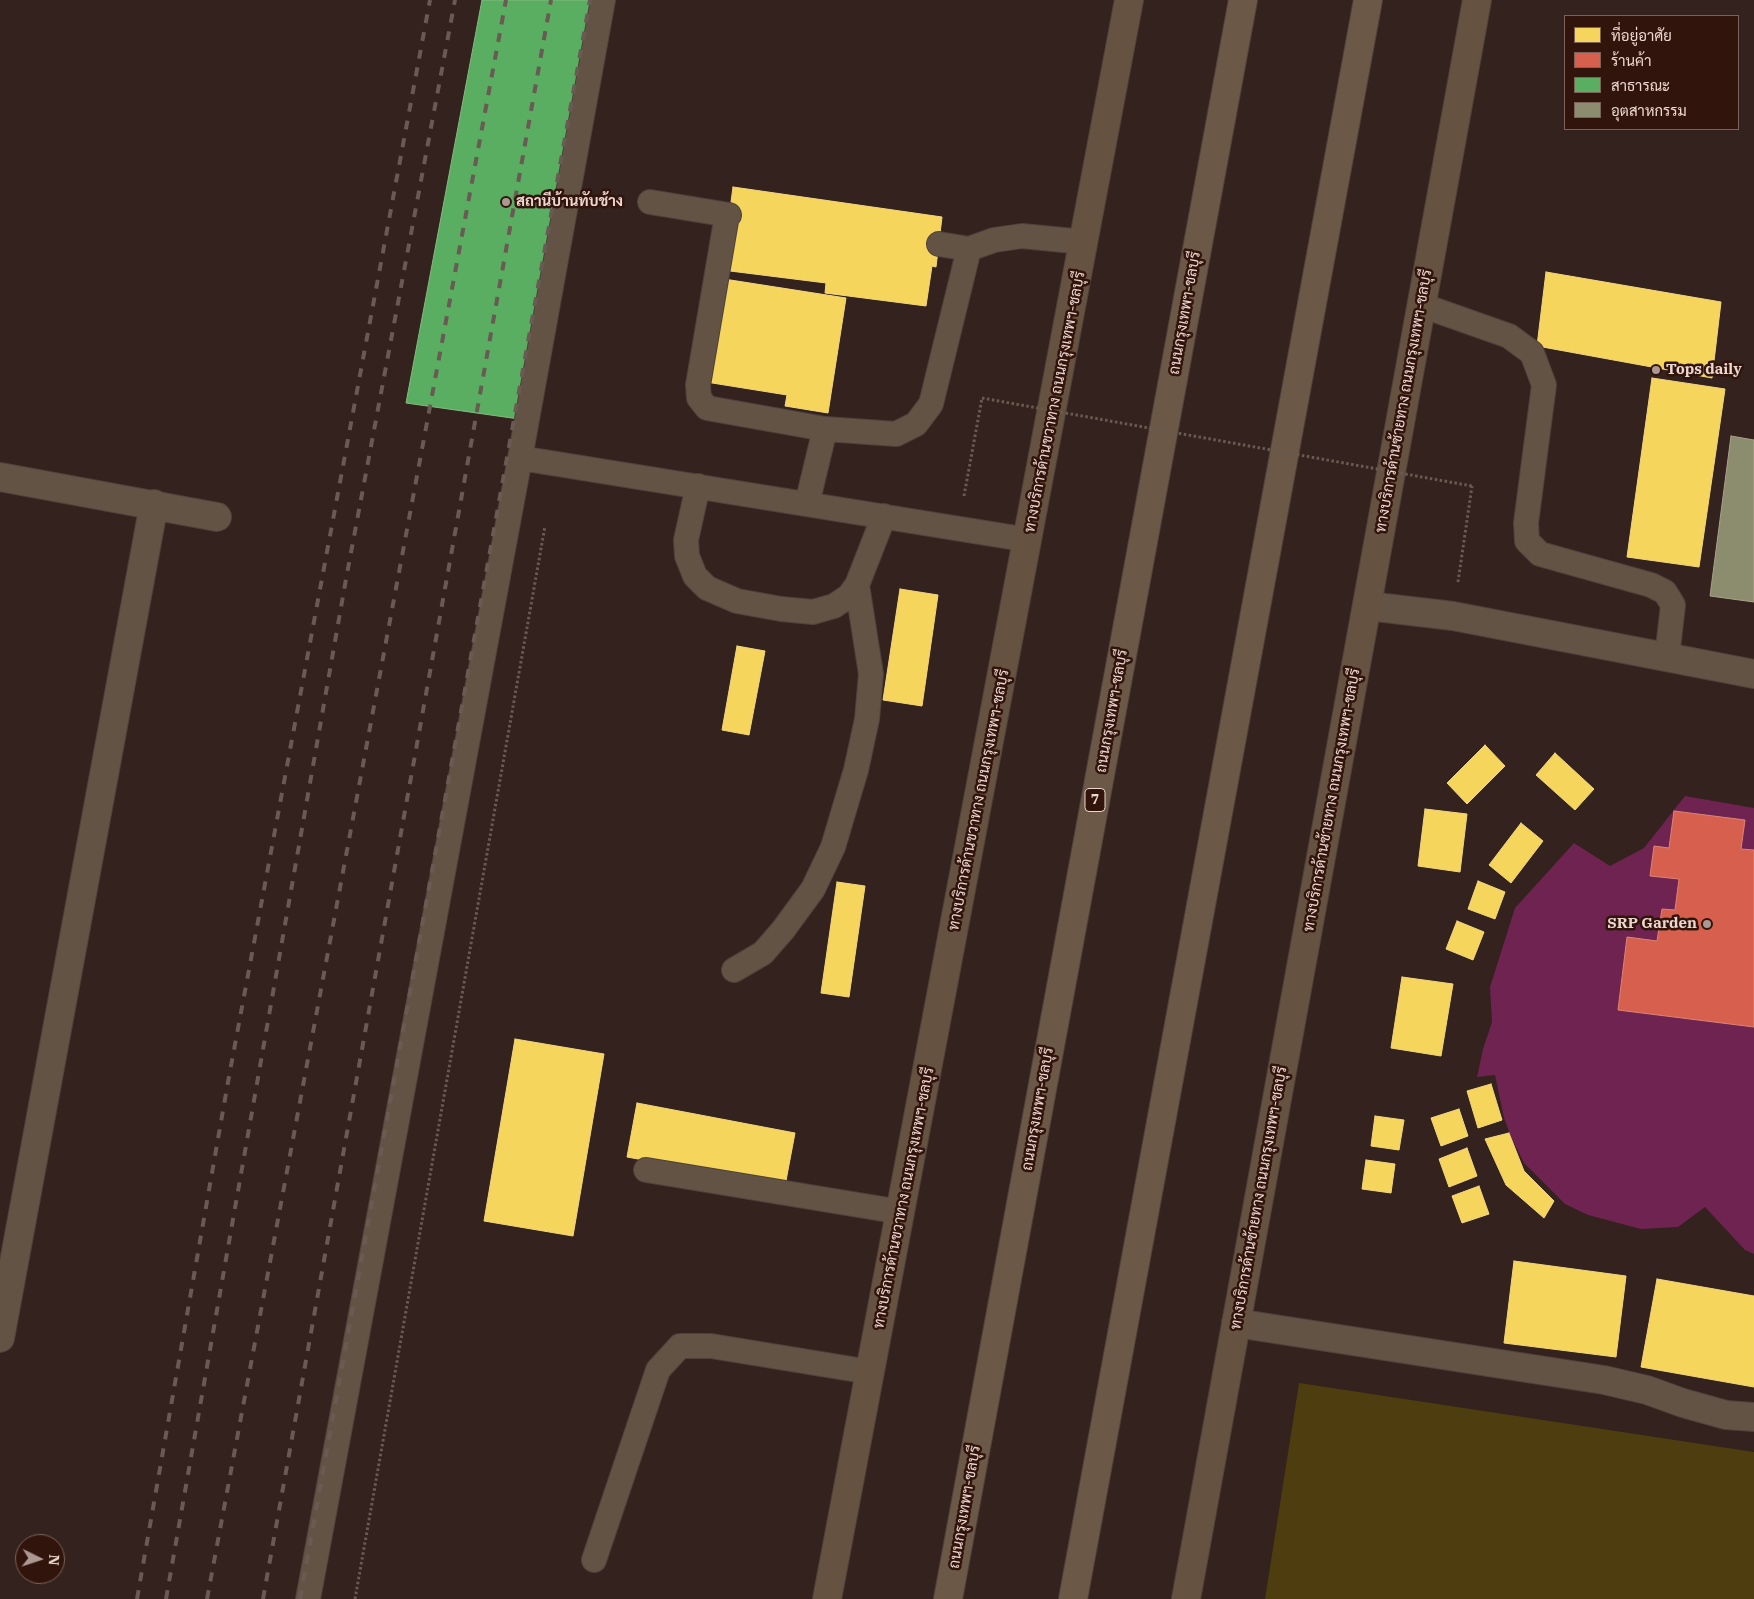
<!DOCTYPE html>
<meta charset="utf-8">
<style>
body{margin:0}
#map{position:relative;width:1754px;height:1599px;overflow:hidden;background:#33221d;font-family:"IBM Plex Serif",Sarabun,serif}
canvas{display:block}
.legend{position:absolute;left:1564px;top:15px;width:175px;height:115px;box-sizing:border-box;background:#31140b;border:1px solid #7c625a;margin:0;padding:6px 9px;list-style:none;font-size:15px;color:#ecd7d1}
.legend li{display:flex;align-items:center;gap:10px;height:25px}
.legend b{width:25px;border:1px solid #7c625a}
.north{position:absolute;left:15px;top:1534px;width:50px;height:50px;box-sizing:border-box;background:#31140b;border:1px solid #7c625a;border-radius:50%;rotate:94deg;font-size:14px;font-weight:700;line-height:20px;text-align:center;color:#ecd7d1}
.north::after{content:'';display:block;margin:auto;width:18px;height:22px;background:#ab9892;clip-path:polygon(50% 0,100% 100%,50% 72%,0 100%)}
</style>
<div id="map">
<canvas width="1754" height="1599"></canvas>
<ul class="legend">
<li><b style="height:14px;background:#f6d55c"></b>ที่อยู่อาศัย</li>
<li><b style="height:14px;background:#d6604d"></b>ร้านค้า</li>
<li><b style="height:14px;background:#5aae61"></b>สาธารณะ</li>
<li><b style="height:14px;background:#8c8c6e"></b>อุตสาหกรรม</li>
</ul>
<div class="north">N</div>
</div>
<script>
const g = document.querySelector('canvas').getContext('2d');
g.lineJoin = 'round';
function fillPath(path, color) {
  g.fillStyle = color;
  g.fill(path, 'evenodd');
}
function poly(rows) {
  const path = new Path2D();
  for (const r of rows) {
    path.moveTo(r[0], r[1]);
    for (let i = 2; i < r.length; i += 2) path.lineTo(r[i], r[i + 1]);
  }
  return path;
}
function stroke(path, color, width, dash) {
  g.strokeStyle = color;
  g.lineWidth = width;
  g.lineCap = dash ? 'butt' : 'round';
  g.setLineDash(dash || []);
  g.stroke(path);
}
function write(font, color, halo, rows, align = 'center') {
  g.font = font + ' "IBM Plex Serif",Sarabun,serif';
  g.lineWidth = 5;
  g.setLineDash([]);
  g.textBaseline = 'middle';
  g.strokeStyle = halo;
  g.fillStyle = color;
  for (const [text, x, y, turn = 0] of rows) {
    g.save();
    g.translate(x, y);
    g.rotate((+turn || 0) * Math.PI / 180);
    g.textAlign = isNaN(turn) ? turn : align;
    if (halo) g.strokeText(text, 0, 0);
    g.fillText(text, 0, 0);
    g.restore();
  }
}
const green = poly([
 [1299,1383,1754,1452,1754,1599,1265,1599]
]);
const water = poly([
 [1685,796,1754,808,1754,1254,1745,1250,1705,1207,1678,1227,1641,1229,1588,1215,1565,1204,1524,1163,1512,1139,1504,1118,1495,1075,1477,1077,1483,1049,1492,1022,1490,987,1515,908,1574,843,1610,866,1644,848]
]);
const homes = poly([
 [733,187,942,217,936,267,932,266,926,306,825,293,826,283,722,270,733,187],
 [1546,272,1721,302,1712,378,1537,346,1546,272],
 [724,279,846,298,828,413,785,406,787,395,706,382,724,279],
 [1652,378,1725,389,1699,567,1627,557,1652,378],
 [900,589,938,595,922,706,883,700,900,589],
 [737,646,765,651,749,735,722,730,737,646],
 [1485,745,1505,766,1467,804,1447,783,1485,745],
 [1555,753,1594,789,1575,810,1536,775,1555,753],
 [1425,809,1467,814,1460,872,1418,866,1425,809],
 [1521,823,1543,841,1511,883,1489,865,1521,823],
 [1478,881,1505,892,1495,919,1468,909,1478,881],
 [837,882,865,886,849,997,821,993,837,882],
 [1457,921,1484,932,1473,960,1446,949,1457,921],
 [1402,977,1453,984,1441,1056,1391,1048,1402,977],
 [515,1039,604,1054,573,1236,484,1221,515,1039],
 [1491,1084,1502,1120,1478,1128,1467,1091,1491,1084],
 [637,1103,795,1133,785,1186,627,1157,637,1103],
 [1459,1109,1468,1136,1441,1146,1431,1118,1459,1109],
 [1375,1116,1404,1120,1399,1150,1371,1146,1375,1116],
 [1509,1133,1524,1171,1554,1201,1544,1218,1506,1185,1485,1139,1509,1133],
 [1467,1148,1477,1176,1449,1187,1439,1159,1467,1148],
 [1366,1160,1395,1164,1391,1193,1362,1189,1366,1160],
 [1479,1186,1489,1214,1462,1223,1452,1196,1479,1186],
 [1514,1261,1626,1276,1616,1357,1504,1343,1514,1261],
 [1657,1279,1754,1296,1754,1387,1641,1367,1657,1279]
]);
const shops = poly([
 [1674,811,1745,820,1741,849,1754,850,1754,1027,1618,1010,1627,937,1657,941,1662,909,1675,910,1679,879,1650,876,1654,846,1669,848,1674,811]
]);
const public = poly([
 [482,0,606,0,526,420,406,403,482,0]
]);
const industry = poly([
 [1731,436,1754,440,1754,602,1710,596,1731,436]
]);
const path = poly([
 [964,496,982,398],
 [1458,582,1472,486],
 [355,1599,545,526]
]);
const lane = poly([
 [650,202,729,215],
 [727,215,698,385,699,398,707,408,825,429,896,434,916,424,931,404,969,249],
 [939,244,969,249,994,240,1022,236,1084,242],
 [1421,305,1509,336,1532,353,1544,385,1526,523,1527,541,1540,554,1651,585,1665,592,1673,605,1667,657],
 [520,458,1029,540],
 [698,486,686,540,687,556,695,576,707,588,737,601,781,609,813,612,834,606,849,596,857,585,884,516],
 [807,504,825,429],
 [734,970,763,953,783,930,813,889,833,847,856,770,867,719,871,674,857,585],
 [646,1170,901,1212],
 [594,1560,658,1370,680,1346,711,1346,870,1372],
 [308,1599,520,458,603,0]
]);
const street = poly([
 [0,477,217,517],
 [1368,606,1453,616,1754,674],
 [1236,1323,1604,1380,1647,1390,1683,1403,1726,1415,1754,1417],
 [0,1338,154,504]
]);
const secondary = poly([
 [827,1599,1129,0],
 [1186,1599,1477,0]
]);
const highway = poly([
 [948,1599,1243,0],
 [1073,1599,1368,0]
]);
const rail = poly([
 [137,1599,228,1082,430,0],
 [166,1599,346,579,455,0],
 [207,1599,506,0],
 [263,1599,551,0],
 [300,1599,590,0]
]);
const pathBridge = poly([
 [982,398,1472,486]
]);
const markers = [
 [506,202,5,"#ab9892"],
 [1656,370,5,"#ab9892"],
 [1707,924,5,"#ab9892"]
];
const shields = [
 [1095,800,20]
];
const shieldNames = [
 ["7",1095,800]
];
const poiNames = [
 ["สถานีบ้านทับช้าง",516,202],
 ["Tops daily",1666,370],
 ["SRP Garden",1697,924,"right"]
];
const streetNames = [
 ["ถนนกรุงเทพฯ-ชลบุรี",1185,313,-80],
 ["ทางบริการด้านซ้ายทาง ถนนกรุงเทพฯ-ชลบุรี",1404,401,-80],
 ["ทางบริการด้านขวาทาง ถนนกรุงเทพฯ-ชลบุรี",1055,402,-79],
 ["ถนนกรุงเทพฯ-ชลบุรี",1112,711,-80],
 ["ทางบริการด้านขวาทาง ถนนกรุงเทพฯ-ชลบุรี",979,800,-79],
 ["ทางบริการด้านซ้ายทาง ถนนกรุงเทพฯ-ชลบุรี",1332,800,-80],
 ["ถนนกรุงเทพฯ-ชลบุรี",1038,1109,-80],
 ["ทางบริการด้านขวาทาง ถนนกรุงเทพฯ-ชลบุรี",904,1198,-79],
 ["ทางบริการด้านซ้ายทาง ถนนกรุงเทพฯ-ชลบุรี",1259,1198,-80],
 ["ถนนกรุงเทพฯ-ชลบุรี",965,1507,-80]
];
fillPath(green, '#4e3d0f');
fillPath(water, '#6f2350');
fillPath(homes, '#f6d55c');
stroke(homes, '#f3d67f', 1);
fillPath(shops, '#d6604d');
stroke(shops, '#dd8475', 1);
fillPath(public, '#5aae61');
stroke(public, '#86ba83', 1);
fillPath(industry, '#8c8c6e');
stroke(industry, '#a9a28c', 1);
stroke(lane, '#4f403b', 26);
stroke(street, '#4f403b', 30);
stroke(secondary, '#4f403b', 30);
stroke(highway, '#4f403b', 30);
stroke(path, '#695b52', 3, [2.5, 2.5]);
stroke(lane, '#635345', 24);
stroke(street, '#635345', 28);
stroke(secondary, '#665240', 28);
stroke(highway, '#6c5846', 28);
stroke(rail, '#695a53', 4, [9, 9]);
stroke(pathBridge, '#695b52', 3, [2.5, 2.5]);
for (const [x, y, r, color] of markers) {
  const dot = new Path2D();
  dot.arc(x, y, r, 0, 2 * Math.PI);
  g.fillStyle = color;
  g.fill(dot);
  stroke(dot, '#31140b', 2);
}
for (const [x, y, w] of shields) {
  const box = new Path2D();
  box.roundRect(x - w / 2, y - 11.5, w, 23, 4);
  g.fillStyle = '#31140b';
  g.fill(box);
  stroke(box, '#ecd7d1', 1);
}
write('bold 14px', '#ecd7d1', null, shieldNames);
write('bold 15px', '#ecd7d1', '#31140b', poiNames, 'left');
write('15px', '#ecd7d1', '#31140b', streetNames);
</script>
